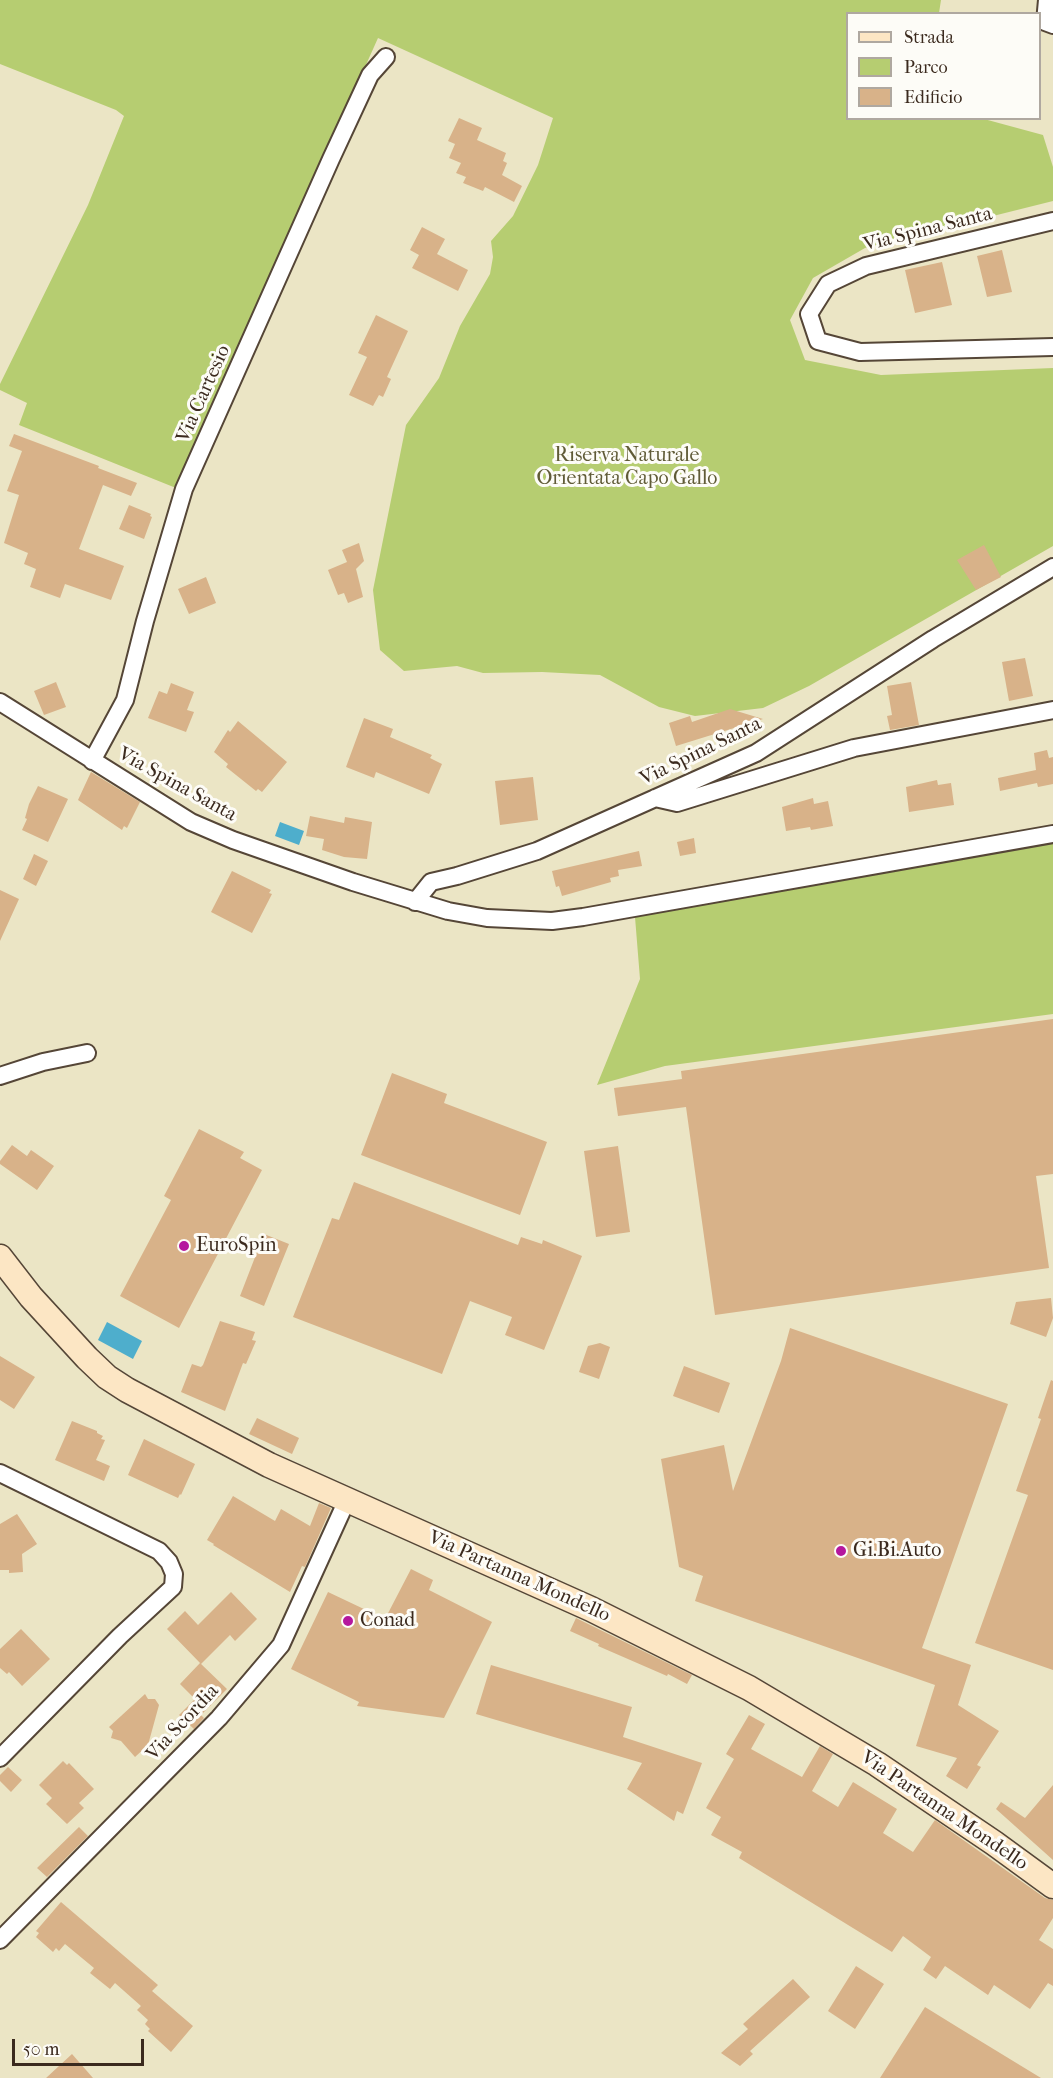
<!DOCTYPE html>
<style>
body{margin:0}
#map{position:relative;width:1053px;height:2078px;overflow:hidden;background:#ebe5c5;font-family:"IM FELL French Canon",serif}
canvas{display:block}
.legend{position:absolute;left:846px;top:12px;width:195px;height:108px;box-sizing:border-box;background:#fdfcf7;border:2px solid #afa8a0;margin:0;padding:8px 10px;list-style:none;font-size:18px;color:#3b2a1e}
.legend li{display:flex;align-items:center;gap:12px;height:30px}
.legend b{width:30px;border:2px solid #afa8a0}
.scale{position:absolute;left:12px;top:2039px;width:132px;height:27px;box-sizing:border-box;border:3px solid #3b2a1e;border-top:0;padding-left:8px;font-size:18px;line-height:21px;white-space:nowrap;color:#3b2a1e;-webkit-text-stroke:4px #fdfcf7;paint-order:stroke}
</style>
<div id="map">
<canvas width="1053" height="2078"></canvas>
<ul class="legend">
<li><b style="height:8px;background:#fce6c4"></b>Strada</li>
<li><b style="height:16px;background:#b6cd71"></b>Parco</li>
<li><b style="height:16px;background:#d8b289"></b>Edificio</li>
</ul>
<div class="scale">50 m</div>
</div>
<script>
const g = document.querySelector('canvas').getContext('2d');
g.lineJoin = 'round';
function fillPath(path, color) {
  g.fillStyle = color;
  g.fill(path, 'evenodd');
}
function poly(rows) {
  const path = new Path2D();
  for (const r of rows) {
    path.moveTo(r[0], r[1]);
    for (let i = 2; i < r.length; i += 2) path.lineTo(r[i], r[i + 1]);
  }
  return path;
}
function stroke(path, color, width, dash) {
  g.strokeStyle = color;
  g.lineWidth = width;
  g.lineCap = dash ? 'butt' : 'round';
  g.setLineDash(dash || []);
  g.stroke(path);
}
function write(font, color, halo, rows, align = 'center') {
  g.font = font + ' "IM FELL French Canon",serif';
  g.lineWidth = 6;
  g.setLineDash([]);
  g.textBaseline = 'middle';
  g.strokeStyle = halo;
  g.fillStyle = color;
  for (const [text, x, y, turn = 0] of rows) {
    g.save();
    g.translate(x, y);
    g.rotate((+turn || 0) * Math.PI / 180);
    g.textAlign = isNaN(turn) ? turn : align;
    if (halo) g.strokeText(text, 0, 0);
    g.fillText(text, 0, 0);
    g.restore();
  }
}
const green = poly([
 [0,0,941,0,939,13,848,14,848,118,984,119,1043,135,1053,167,1053,201,865,248,813,278,790,320,805,360,881,375,1053,368,1053,546,809,686,763,708,695,716,659,707,600,675,542,672,483,673,457,666,404,671,380,650,373,590,406,425,439,378,460,326,490,274,493,257,491,241,513,216,538,165,553,118,378,38,176,488,19,425,27,403,0,390,0,384,88,205,124,116,116,110,0,64],
 [1053,843,1053,1014,665,1066,597,1085,640,979,635,917]
]);
const water = poly([
 [280,822,304,831,299,845,275,836],
 [107,1322,142,1341,133,1359,98,1340]
]);
const building = poly([
 [459,118,482,128,477,140,506,153,503,161,507,163,502,175,522,186,514,202,485,187,483,191,463,183,466,177,456,173,461,163,449,158,455,144,448,141],
 [422,227,445,239,437,254,468,270,458,291,412,268,419,255,410,250],
 [1002,250,1012,292,987,297,977,256],
 [942,262,952,305,915,313,905,270],
 [376,315,408,331,387,377,391,379,383,397,379,395,373,406,349,395,367,357,358,353],
 [14,434,99,466,98,468,137,483,131,496,103,485,79,549,124,566,111,600,65,584,60,598,30,587,36,569,24,564,28,553,4,543,19,495,7,491,22,451,9,446],
 [129,505,151,514,150,516,152,517,144,539,119,529],
 [359,543,364,561,356,569,363,597,348,603,344,593,338,595,328,570,347,562,342,550],
 [984,545,1001,577,976,590,957,560],
 [206,577,216,603,189,614,178,589],
 [1025,658,1033,696,1009,701,1002,662],
 [56,682,66,707,44,715,34,691],
 [911,682,919,725,890,730,887,716,892,715,887,686],
 [171,683,194,692,187,710,194,712,186,732,148,718,159,691,167,694],
 [730,709,763,719,676,746,669,723,690,716,692,722],
 [364,718,393,729,390,737,432,755,430,758,442,764,429,794,376,772,374,778,346,767],
 [238,721,287,762,262,792,258,789,256,791,226,767,228,764,214,752,228,730,230,732],
 [1047,750,1049,758,1053,757,1053,784,1038,787,1037,783,1000,791,998,778,1036,770,1034,753],
 [91,772,140,802,127,828,124,826,122,830,78,800],
 [533,777,538,820,500,825,495,781],
 [937,780,938,785,951,783,954,805,909,812,906,787],
 [38,786,68,799,48,842,22,830,27,819,25,818,29,804],
 [813,798,814,804,828,801,833,826,811,830,810,827,786,831,782,807],
 [310,816,344,823,345,817,372,822,367,859,344,857,322,850,324,839,306,836],
 [694,838,696,853,680,856,677,842],
 [639,851,642,866,618,870,619,876,610,878,611,882,562,896,559,886,556,887,552,871],
 [34,854,48,861,36,886,23,879],
 [232,871,271,890,269,893,272,894,252,933,211,912],
 [0,890,19,899,0,941],
 [1053,1019,1053,1174,1036,1176,1049,1268,715,1315,686,1107,618,1116,614,1088,682,1079,681,1071],
 [392,1073,447,1094,444,1103,547,1142,520,1215,361,1155],
 [199,1129,244,1152,240,1158,262,1170,179,1328,120,1296,171,1200,164,1196],
 [12,1145,27,1156,31,1150,54,1166,37,1190,0,1164,0,1161],
 [618,1146,630,1232,596,1237,584,1151],
 [354,1182,518,1245,521,1237,542,1244,543,1240,582,1256,544,1350,505,1335,512,1317,470,1301,442,1374,293,1317,332,1218,339,1220],
 [264,1234,289,1244,264,1306,240,1296],
 [1051,1298,1053,1318,1046,1337,1010,1324,1016,1302],
 [220,1321,255,1332,252,1340,256,1341,246,1364,243,1363,225,1411,181,1392,192,1364,201,1367,203,1365],
 [790,1328,1008,1404,922,1648,971,1665,958,1705,999,1731,977,1765,981,1767,967,1789,946,1776,957,1758,916,1746,935,1685,695,1601,703,1576,679,1567,661,1459,724,1445,733,1491,781,1361],
 [600,1343,610,1347,599,1379,579,1372,588,1346],
 [0,1356,35,1377,14,1409,0,1400],
 [684,1366,730,1383,719,1413,673,1396],
 [1051,1380,1053,1381,1053,1670,975,1643,1028,1495,1016,1491,1041,1419,1038,1418],
 [257,1418,299,1438,292,1454,249,1434],
 [72,1421,97,1431,97,1433,103,1436,101,1439,105,1440,96,1460,110,1466,104,1481,55,1460],
 [144,1439,195,1464,181,1495,180,1494,178,1498,128,1475],
 [233,1496,275,1521,281,1509,310,1526,319,1503,331,1508,305,1567,302,1566,290,1592,213,1545,214,1544,207,1540],
 [17,1514,37,1544,22,1554,23,1572,9,1573,9,1570,0,1570,0,1524],
 [411,1569,433,1580,429,1590,492,1622,444,1718,357,1706,359,1702,291,1669,328,1592,385,1619],
 [231,1592,257,1619,235,1641,230,1635,201,1664,167,1629,185,1611,198,1625],
 [576,1618,692,1675,687,1684,668,1674,667,1676,598,1646,599,1644,570,1631],
 [21,1629,50,1659,22,1686,9,1672,7,1674,0,1668,0,1649],
 [200,1663,227,1689,201,1715,204,1718,194,1729,179,1715,195,1699,180,1684],
 [491,1665,632,1707,623,1737,702,1763,683,1814,677,1811,674,1821,627,1789,642,1763,476,1714],
 [145,1694,148,1699,155,1699,159,1705,148,1745,135,1757,121,1741,111,1738,113,1731,109,1727],
 [749,1715,765,1724,751,1749,802,1777,820,1746,833,1754,812,1791,838,1807,853,1782,897,1809,883,1833,913,1852,935,1820,1045,1898,1053,1900,1053,1918,1039,1940,1053,1949,1053,1986,1048,1983,1030,2009,994,1985,988,1995,945,1966,936,1979,923,1970,931,1957,903,1936,892,1952,739,1858,742,1852,711,1835,721,1817,706,1808,734,1759,726,1754],
 [63,1761,67,1765,69,1763,94,1789,79,1803,84,1808,67,1824,46,1804,52,1798,39,1785],
 [8,1767,22,1780,11,1792,0,1781,0,1775],
 [1053,1785,1053,1860,996,1809,1001,1802,1025,1818],
 [79,1827,88,1836,47,1877,37,1868],
 [61,1902,158,1985,152,1991,193,2026,171,2052,148,2031,150,2029,145,2024,148,2020,137,2010,141,2006,115,1983,110,1989,90,1973,94,1968,65,1944,59,1951,56,1948,53,1952,36,1937,39,1933,36,1931],
 [856,1966,884,1984,855,2029,828,2011],
 [793,1979,810,1997,750,2051,753,2054,740,2066,721,2053,748,2029,743,2024],
 [925,2007,959,2028,1041,2078,880,2078],
 [72,2054,93,2078,46,2078]
]);
const minor = poly([
 [1047,0,1045,22,1053,25],
 [1053,221,866,266,828,284,809,314,818,341,860,352,1053,347],
 [0,702,191,822,233,840,353,882,448,911,487,918,552,921,583,917,1053,834],
 [92,761,125,700,145,621,184,489,331,159,370,75,386,57],
 [655,798,677,803,854,748,1053,710],
 [415,902,431,882,457,876,537,851,756,753,933,639,1053,567],
 [0,1076,43,1062,87,1053],
 [0,1473,159,1551,169,1562,174,1574,173,1587,120,1636,0,1758],
 [0,1940,219,1718,281,1645,347,1500]
]);
const secondary = poly([
 [0,1257,31,1297,87,1358,107,1377,127,1390,269,1465,591,1609,749,1688,877,1764,994,1843,1053,1886]
]);
const markers = [
 [184,1246,6,"#b5179e"],
 [841,1551,6,"#b5179e"],
 [348,1621,6,"#b5179e"]
];
const streetNames = [
 ["Via Spina Santa",928,230,-14],
 ["Via Cartesio",204,394,-66],
 ["Via Spina Santa",701,752,-26],
 ["Via Spina Santa",177,785,29],
 ["Via Partanna Mondello",519,1577,24],
 ["Via Scordia",183,1723,-47],
 ["Via Partanna Mondello",944,1811,34]
];
const parkNames = [
 ["Riserva Naturale",627,456],
 ["Orientata Capo Gallo",627,479]
];
const poiNames = [
 ["EuroSpin",196,1246],
 ["Gi.Bi.Auto",853,1551],
 ["Conad",360,1621]
];
fillPath(green, '#b6cd71');
fillPath(water, '#4eaecc');
fillPath(building, '#d8b289');
stroke(minor, '#554637', 20);
stroke(secondary, '#554637', 27);
stroke(minor, '#fff', 16);
stroke(secondary, '#fce6c4', 24);
for (const [x, y, r, color] of markers) {
  const dot = new Path2D();
  dot.arc(x, y, r, 0, 2 * Math.PI);
  g.fillStyle = color;
  g.fill(dot);
  stroke(dot, '#fdfcf7', 2);
}
write('20px', '#3b2a1e', '#fdfcf7', streetNames);
write('20px', '#605b37', '#fdfcf7', parkNames);
write('20px', '#3b2a1e', '#fdfcf7', poiNames, 'left');
</script>
